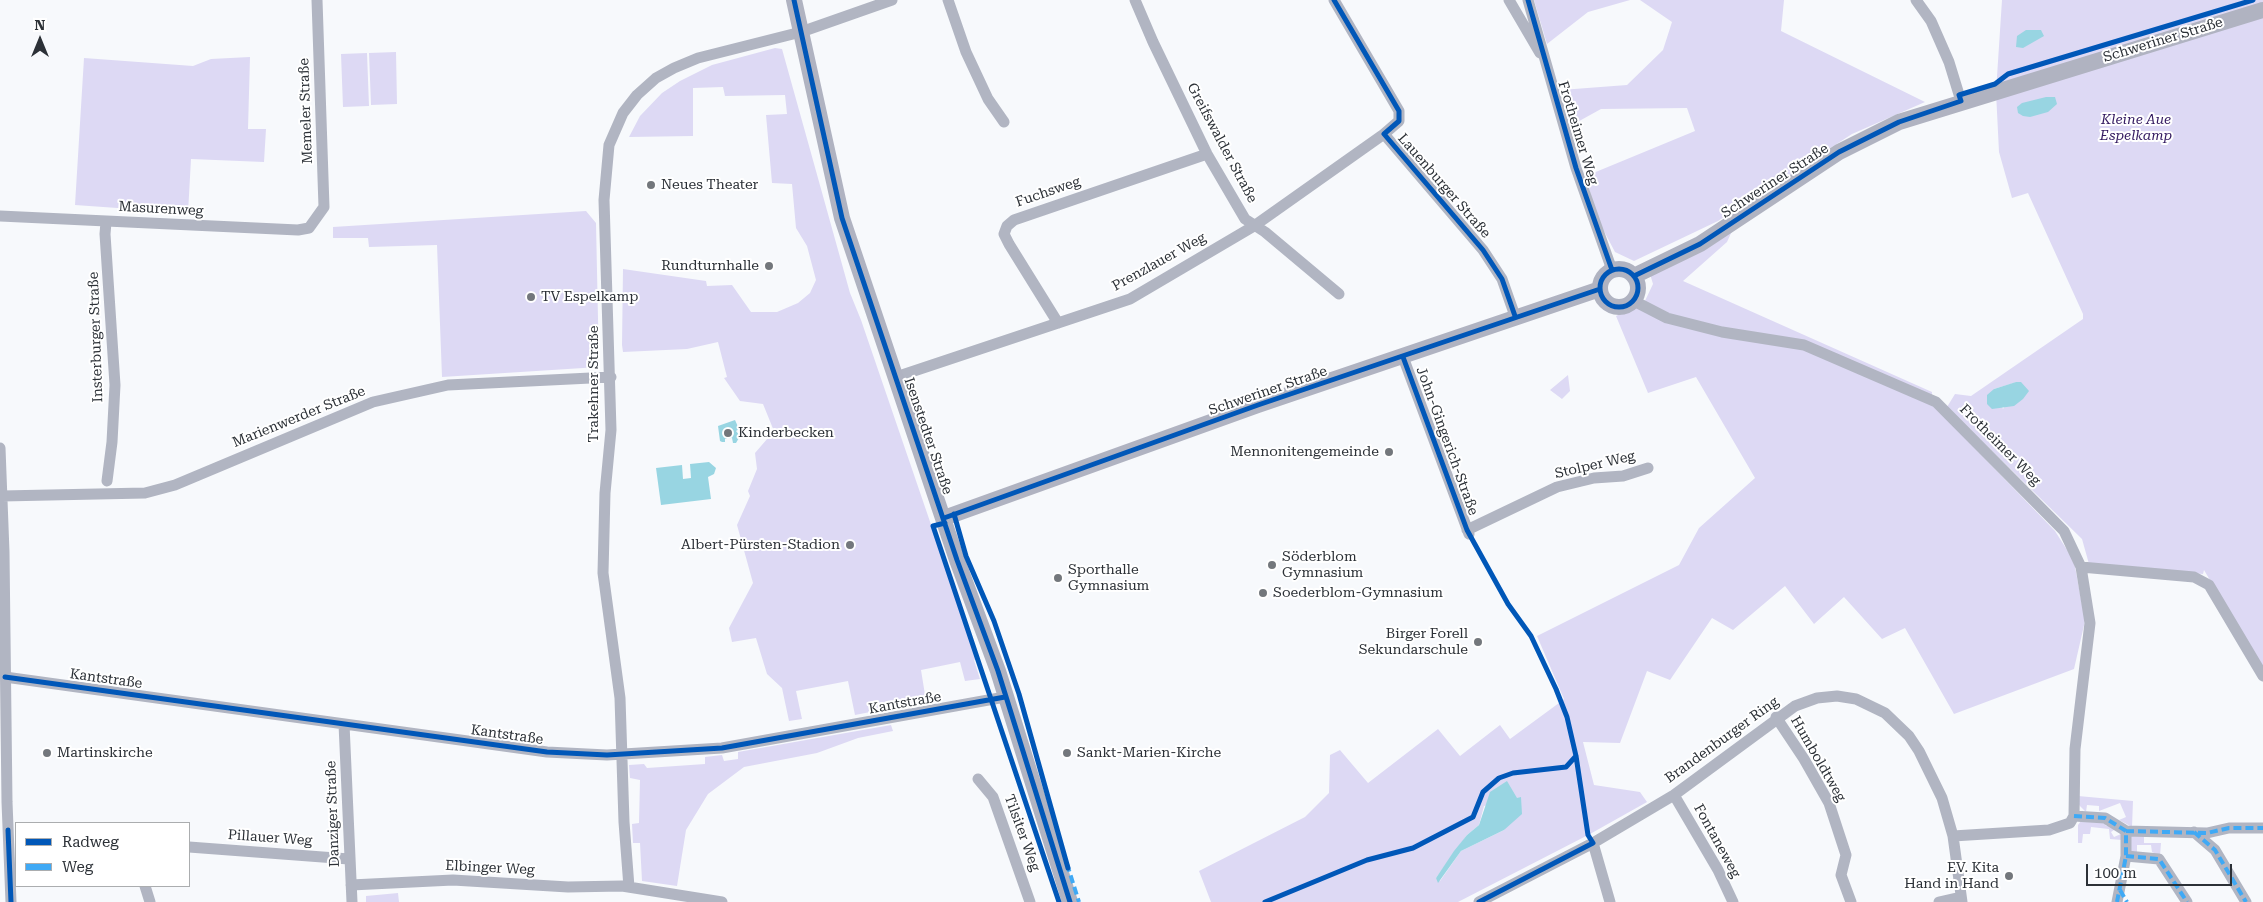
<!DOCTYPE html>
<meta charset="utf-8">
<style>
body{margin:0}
#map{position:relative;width:2263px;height:902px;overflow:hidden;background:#f7f9fc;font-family:"Roboto Serif",serif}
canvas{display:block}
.legend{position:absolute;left:15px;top:822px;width:175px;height:65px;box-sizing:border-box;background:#fff;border:1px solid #abadaf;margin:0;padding:6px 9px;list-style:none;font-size:15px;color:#2c3137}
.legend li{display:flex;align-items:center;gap:10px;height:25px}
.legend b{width:25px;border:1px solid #abadaf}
.north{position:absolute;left:15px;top:15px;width:50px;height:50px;-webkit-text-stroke:4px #fff;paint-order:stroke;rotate:0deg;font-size:14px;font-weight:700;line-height:20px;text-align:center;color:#2c3137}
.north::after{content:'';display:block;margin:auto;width:18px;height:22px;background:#2c3137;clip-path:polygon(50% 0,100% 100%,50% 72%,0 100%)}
.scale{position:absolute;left:2086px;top:864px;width:146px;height:22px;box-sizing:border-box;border:2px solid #2c3137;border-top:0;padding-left:6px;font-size:15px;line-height:18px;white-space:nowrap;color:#2c3137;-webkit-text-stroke:4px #fff;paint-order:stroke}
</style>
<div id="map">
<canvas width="2263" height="902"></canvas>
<ul class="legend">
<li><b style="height:6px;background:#0057b8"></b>Radweg</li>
<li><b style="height:6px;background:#3fa9f5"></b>Weg</li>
</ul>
<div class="north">N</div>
<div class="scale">100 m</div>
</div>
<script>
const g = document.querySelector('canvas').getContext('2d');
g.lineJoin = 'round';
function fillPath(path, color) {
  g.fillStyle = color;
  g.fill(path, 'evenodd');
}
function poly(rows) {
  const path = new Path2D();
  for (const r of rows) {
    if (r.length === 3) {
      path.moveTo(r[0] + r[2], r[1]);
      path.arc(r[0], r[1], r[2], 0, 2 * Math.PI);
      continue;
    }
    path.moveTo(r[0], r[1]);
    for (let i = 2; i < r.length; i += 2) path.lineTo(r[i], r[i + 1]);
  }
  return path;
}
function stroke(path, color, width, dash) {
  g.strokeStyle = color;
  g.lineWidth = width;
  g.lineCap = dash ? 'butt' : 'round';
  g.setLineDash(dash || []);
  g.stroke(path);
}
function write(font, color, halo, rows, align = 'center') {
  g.font = font + ' "Roboto Serif",serif';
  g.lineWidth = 4;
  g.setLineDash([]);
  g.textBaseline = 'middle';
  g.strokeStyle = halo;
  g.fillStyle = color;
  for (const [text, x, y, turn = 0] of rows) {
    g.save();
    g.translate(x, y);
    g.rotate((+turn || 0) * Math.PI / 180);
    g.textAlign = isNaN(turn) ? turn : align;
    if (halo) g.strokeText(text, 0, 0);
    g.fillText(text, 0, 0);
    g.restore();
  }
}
const green = poly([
 [1534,0,1630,0,1588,12,1547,44],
 [1640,0,1784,0,1781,31,1925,102,1852,134,1718,221,1634,261,1615,252,1596,216,1586,176,1695,131,1687,108,1601,109,1572,125,1561,90,1627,85,1663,50,1672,22],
 [2002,0,2263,0,2263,670,2204,570,2203,574,2089,564,2082,539,1947,407,1955,394,1971,396,2083,319,2083,314,2028,193,2012,198,1999,152,1996,92],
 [2017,382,2021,382,2003,409,1994,389],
 [775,48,782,49,850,293,861,320,977,659,974,660,980,679,965,681,960,662,921,670,926,701,855,715,848,681,796,691,802,719,789,721,782,688,767,674,756,638,732,642,729,628,753,583,737,525,750,496,748,491,757,469,755,453,774,431,763,404,740,401,724,378,727,377,718,342,687,349,623,352,622,345,623,269,706,281,707,286,732,285,751,312,777,312,798,303,810,293,816,280,807,246,796,228,792,184,772,183,766,115,787,114,785,95,725,96,723,87,693,88,693,136,629,137,640,116,662,93,680,81,712,65],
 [396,52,397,104,371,105,369,53],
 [367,53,369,106,343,107,341,54],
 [250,57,248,129,266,129,264,162,191,159,188,213,75,205,84,58,193,66,211,59],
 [586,211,596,223,599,367,442,377,437,245,369,247,368,238,333,238,333,227],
 [1732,231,1727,242,1683,281,1932,392,1932,404,2055,531,2074,561,2085,621,2074,669,1954,714,1905,628,1882,639,1844,597,1814,624,1785,586,1733,630,1712,618,1670,680,1647,671,1620,743,1583,742,1594,785,1640,792,1647,802,1590,834,1458,902,1211,902,1199,871,1305,817,1329,793,1330,755,1340,750,1368,783,1438,729,1460,756,1500,725,1510,739,1559,703,1564,699,1537,636,1679,565,1699,528,1755,478,1696,377,1648,393,1616,316,1644,303,1653,284,1650,274],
 [1520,798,1504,830,1461,851,1440,881,1436,878,1467,835,1479,825,1484,806],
 [1568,375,1570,391,1562,399,1550,390],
 [891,725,893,731,858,738,817,753,744,767,708,794,686,830,677,886,642,881,640,843,633,843,632,824,639,823,640,780,630,778,629,765,644,764,647,768,705,764,705,757,722,755,724,761,738,759,738,752],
 [2078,796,2133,801,2132,827,2119,820,2126,817,2120,803,2099,811,2099,806,2087,805,2086,812,2079,805],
 [2081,821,2104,821,2106,826,2110,824,2117,828,2111,832,2114,837,2121,834,2122,840,2110,839,2109,829,2091,827,2090,834,2083,834,2082,843,2078,843,2078,825],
 [2144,835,2144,843,2161,843,2160,856,2152,852,2151,845,2137,845,2137,853,2131,852,2131,836],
 [398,893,399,902,366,902,366,896]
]);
const water = poly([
 [2026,30,2041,30,2044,36,2023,48,2016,47,2017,36],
 [2046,97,2055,97,2057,104,2048,112,2030,117,2023,116,2018,113,2017,107,2022,103],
 [2016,382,2021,382,2029,391,2023,399,2014,406,1992,409,1987,404,1987,395,1994,389],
 [735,420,739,429,736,431,740,436,736,443,733,443,732,438,725,439,725,442,722,442,720,441,718,426],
 [709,462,716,468,714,474,708,477,711,499,661,505,656,468,682,465,683,479,691,478,690,464],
 [1507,781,1517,798,1521,797,1522,814,1504,830,1461,851,1438,883,1436,878,1454,851,1467,835,1479,825,1490,792]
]);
const street = poly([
 [948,0,966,52,988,99,1004,122],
 [1135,0,1153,42,1207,154,1245,219,1265,232,1339,294],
 [1334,0,1399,111,1399,121,1384,134,1483,250,1502,279,1515,316],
 [1509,0,1540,53],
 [1528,0,1576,168,1612,270],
 [1916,0,1931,21,1949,62,1961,101],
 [0,216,298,230,309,228,324,207,317,0],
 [106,222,105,234,115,385,112,442,107,481],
 [1634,301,1667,318,1722,332,1804,345,1936,402,2064,531,2081,567,2090,623,2075,749,2074,816,2070,823,2049,830,1953,836],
 [1058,323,1009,244,1004,234,1007,226,1014,220,1207,154],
 [1403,357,1469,534],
 [896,377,1130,299,1254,226,1384,134],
 [0,448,4,552,7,802,11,902],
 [2,496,145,493,175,485,373,402,448,385,611,377],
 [1467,530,1557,487,1594,478,1623,476,1648,468],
 [2081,567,2194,577,2209,585,2263,676],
 [5,677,547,752,607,755,722,748,1005,697],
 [1776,717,1804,759,1829,803,1846,855,1841,875,1851,902],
 [344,724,352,902],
 [978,779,993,797,1030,902],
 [1674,795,1718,870,1733,902],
 [2074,816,2105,818,2126,831,2126,856,2117,902],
 [2126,831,2207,833,2229,828,2263,828],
 [2194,832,2215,850,2246,902],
 [1593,843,1610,902],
 [189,847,349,859],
 [2126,856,2159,859,2187,902],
 [351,885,453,880,568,887,622,886,722,902],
 [145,886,150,902],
 [629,887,624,822,620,698,603,573,605,493,611,430,604,200,609,145,623,113,637,95,656,78,674,68,698,58,801,32,892,0],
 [1479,902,1593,843,1674,795,1795,706,1817,698,1837,696,1856,699,1885,713,1909,736,1919,751,1942,798,1953,836,1962,902],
 [1939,902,1961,897]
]);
const secondary = poly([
 [794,0,842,218,957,560,998,671,1070,902],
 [1619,288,19],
 [1634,276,1700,244,1839,152,1899,122,2263,10],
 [944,518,1258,405,1600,289]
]);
const quiet = poly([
 [2074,816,2105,818,2126,831,2126,856,2117,902],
 [2126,831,2207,833,2229,828,2263,828],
 [2194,832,2215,850,2246,902],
 [2126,856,2159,859,2187,902],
 [1067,864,1079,902],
 [2120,890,2127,902]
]);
const cycleway = poly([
 [794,0,842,218,957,560,998,671,1070,902],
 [1334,0,1399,111,1399,121,1384,134,1483,250,1502,279,1515,316],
 [1528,0,1576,168,1612,270],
 [1619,288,19],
 [1634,276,1700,244,1839,152,1899,122,1961,101,1959,95,1995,84,2008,74,2253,0],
 [1403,357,1467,530,1508,604,1531,636,1556,689,1567,717,1576,756,1588,835,1593,843,1479,902],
 [954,514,966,556,994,621,1019,694,1068,868],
 [944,518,1258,405,1600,289],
 [945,523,933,526,1059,902],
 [5,677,547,752,607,755,722,748,1005,697],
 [8,830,11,902],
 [1265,902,1367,860,1413,848,1473,817,1483,792,1499,778,1513,773,1566,767,1576,756]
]);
const markers = [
 [651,185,5,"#73777c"],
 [769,266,5,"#73777c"],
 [531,297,5,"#73777c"],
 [728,433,5,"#73777c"],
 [1389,452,5,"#73777c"],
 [850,545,5,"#73777c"],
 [1272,565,5,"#73777c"],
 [1058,578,5,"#73777c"],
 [1263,593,5,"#73777c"],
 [1478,642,5,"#73777c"],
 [47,753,5,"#73777c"],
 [1067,753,5,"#73777c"],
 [2009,876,5,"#73777c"]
];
const streetNames = [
 ["Schweriner Straße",2163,40,-17],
 ["Memeler Straße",306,111,-92],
 ["Frotheimer Weg",1578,133,73],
 ["Greifswalder Straße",1222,143,62],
 ["Schweriner Straße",1775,181,-33],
 ["Lauenburger Straße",1444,186,49],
 ["Fuchsweg",1048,192,-19],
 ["Masurenweg",161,209,3],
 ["Prenzlauer Weg",1159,262,-29],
 ["Insterburger Straße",96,337,-92],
 ["Trakehner Straße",594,384,-90],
 ["Schweriner Straße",1268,391,-19],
 ["Marienwerder Straße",299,417,-22],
 ["Isenstedter Straße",928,436,71],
 ["John-Gingerich-Straße",1447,441,70],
 ["Frotheimer Weg",2000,445,45],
 ["Stolper Weg",1595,465,-13],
 ["Kantstraße",106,679,8],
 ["Kantstraße",905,703,-10],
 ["Kantstraße",507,735,8],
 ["Brandenburger Ring",1722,740,-36],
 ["Humboldtweg",1818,759,60],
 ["Danziger Straße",333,814,-92],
 ["Tilsiter Weg",1022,833,70],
 ["Pillauer Weg",270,838,4],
 ["Fontaneweg",1717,841,61],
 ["Elbinger Weg",490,868,3]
];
const parkNames = [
 ["Kleine Aue",2136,120],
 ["Espelkamp",2136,136]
];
const poiNames = [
 ["Neues Theater",661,185],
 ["Rundturnhalle",759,266,"right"],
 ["TV Espelkamp",541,297],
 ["Kinderbecken",738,433],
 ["Mennonitengemeinde",1379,452,"right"],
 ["Albert-Pürsten-Stadion",840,545,"right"],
 ["Söderblom",1282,557],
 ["Gymnasium",1282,573],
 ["Sporthalle",1068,570],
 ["Gymnasium",1068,586],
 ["Soederblom-Gymnasium",1273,593],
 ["Birger Forell",1468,634,"right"],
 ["Sekundarschule",1468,650,"right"],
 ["Martinskirche",57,753],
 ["Sankt-Marien-Kirche",1077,753],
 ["EV. Kita",1999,868,"right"],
 ["Hand in Hand",1999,884,"right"]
];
fillPath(green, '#ddd9f4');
fillPath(water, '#98d5e2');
stroke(street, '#b1b5c2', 11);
stroke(secondary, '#b0b3c1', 16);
stroke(quiet, '#3fa9f5', 4, [8, 4]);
stroke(cycleway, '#0057b8', 5);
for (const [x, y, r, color] of markers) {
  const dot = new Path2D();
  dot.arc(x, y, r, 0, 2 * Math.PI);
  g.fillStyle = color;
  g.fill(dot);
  stroke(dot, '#fff', 2);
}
write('14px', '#2c3137', '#fff', streetNames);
write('italic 14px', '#331a60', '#fff', parkNames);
write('14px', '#2c3137', '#fff', poiNames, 'left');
</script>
